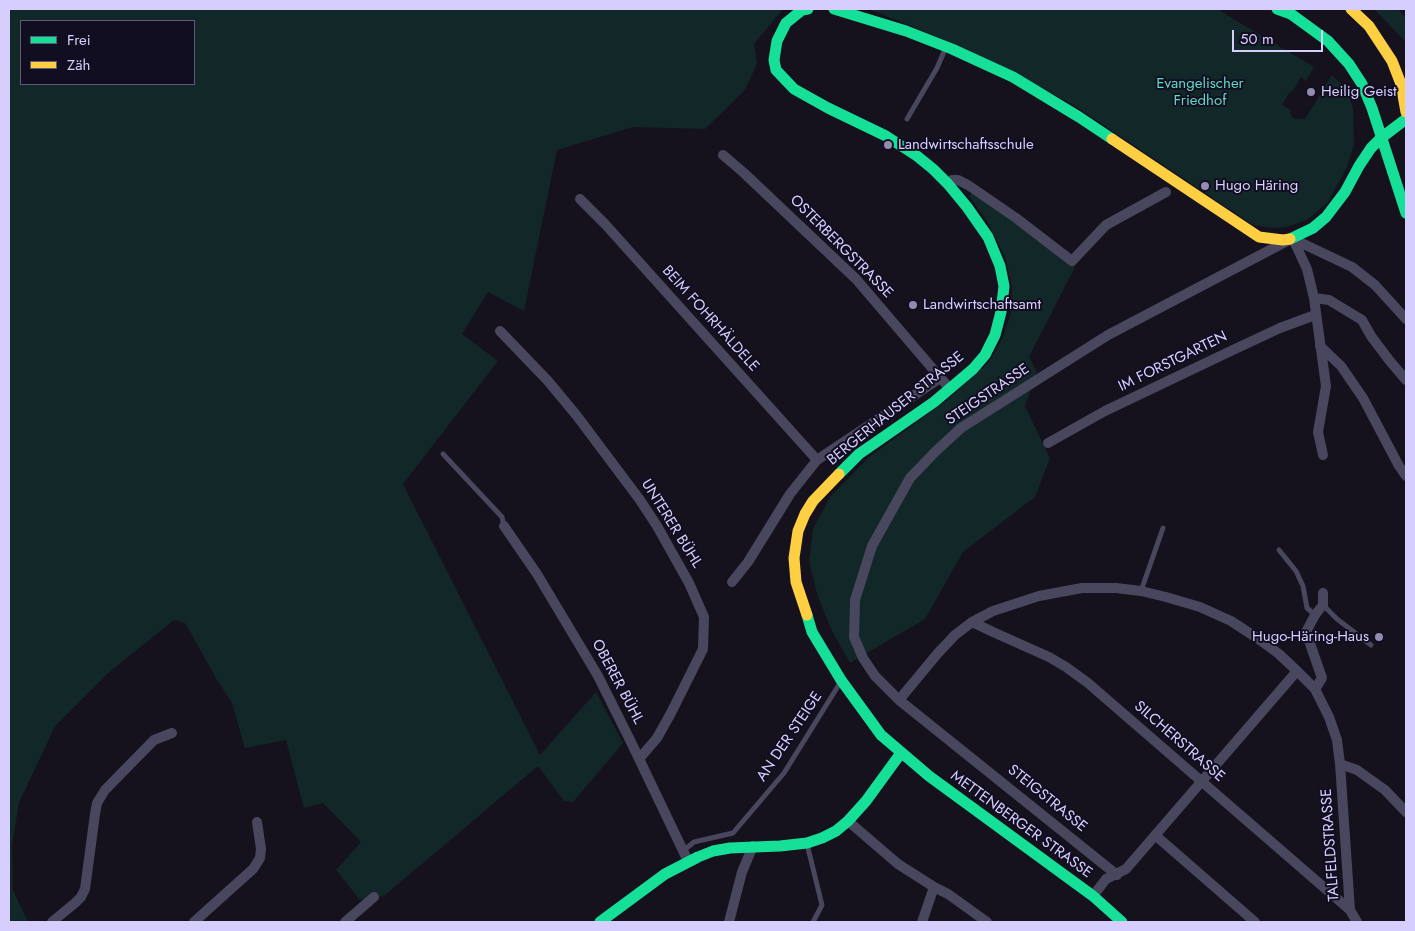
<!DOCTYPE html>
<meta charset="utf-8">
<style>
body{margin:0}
#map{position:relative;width:1415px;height:931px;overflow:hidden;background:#15121d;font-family:Jost,sans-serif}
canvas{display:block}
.frame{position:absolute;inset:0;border:10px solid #d6cffd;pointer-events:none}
.legend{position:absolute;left:20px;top:20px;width:175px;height:65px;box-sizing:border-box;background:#120e21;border:1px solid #605b79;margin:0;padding:6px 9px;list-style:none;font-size:15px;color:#d6cffd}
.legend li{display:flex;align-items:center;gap:10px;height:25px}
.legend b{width:25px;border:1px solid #605b79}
.scale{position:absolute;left:1232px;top:30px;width:91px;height:22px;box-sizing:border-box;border:2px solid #d6cffd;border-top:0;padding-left:6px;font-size:15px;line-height:18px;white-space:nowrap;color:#d6cffd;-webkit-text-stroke:4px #120e21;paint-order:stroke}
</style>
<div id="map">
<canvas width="1415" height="931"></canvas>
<div class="frame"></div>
<ul class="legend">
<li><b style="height:6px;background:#16e098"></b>Frei</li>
<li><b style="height:6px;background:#ffcf43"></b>Zäh</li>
</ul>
<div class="scale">50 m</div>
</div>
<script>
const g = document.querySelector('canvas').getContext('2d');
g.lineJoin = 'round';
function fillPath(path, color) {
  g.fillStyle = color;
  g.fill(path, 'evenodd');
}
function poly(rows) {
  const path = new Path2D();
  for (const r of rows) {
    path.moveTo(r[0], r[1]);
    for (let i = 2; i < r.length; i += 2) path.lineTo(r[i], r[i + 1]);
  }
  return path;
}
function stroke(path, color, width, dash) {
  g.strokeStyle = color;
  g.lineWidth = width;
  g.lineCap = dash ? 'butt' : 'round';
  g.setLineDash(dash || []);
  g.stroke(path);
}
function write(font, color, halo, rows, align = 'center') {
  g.font = font + ' Jost,sans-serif';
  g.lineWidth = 4;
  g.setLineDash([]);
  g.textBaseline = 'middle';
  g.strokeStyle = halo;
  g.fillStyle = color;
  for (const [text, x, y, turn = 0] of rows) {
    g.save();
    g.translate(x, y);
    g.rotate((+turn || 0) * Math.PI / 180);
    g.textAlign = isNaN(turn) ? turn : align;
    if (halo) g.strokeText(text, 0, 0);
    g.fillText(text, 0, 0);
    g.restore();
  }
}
const green = poly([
 [9,9,783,9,754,44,757,64,745,90,705,129,633,127,557,150,524,311,488,292,462,334,498,361,403,484,540,755,596,692,623,743,573,802,564,801,538,766,384,896,360,900,336,870,361,842,323,803,304,808,286,740,245,748,232,703,217,680,185,623,174,620,108,673,55,726,19,803,12,845,13,890,28,922,9,922],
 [21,21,194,21,194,84,21,84],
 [869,9,1217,9,1314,67,1306,81,1301,77,1292,92,1290,92,1282,104,1291,111,1290,112,1292,117,1296,119,1305,119,1332,75,1347,90,1353,108,1354,145,1347,167,1328,202,1307,220,1286,227,1272,228,1253,225,1072,104,964,48],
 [1374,9,1398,9,1406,18,1406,42],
 [973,192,1075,267,1029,357,1037,372,1025,406,1050,458,1035,497,963,552,925,619,850,663,832,631,818,597,809,562,813,529,830,497,869,457,947,400,989,362,1003,337,1011,313,1012,287,1005,257,987,221,969,196]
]);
const lane = poly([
 [907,119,937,68,946,47],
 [443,454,502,517,504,526],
 [1279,550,1296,571,1303,586,1307,608,1315,615],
 [1141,591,1163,528],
 [1323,605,1337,619,1371,645],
 [807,844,822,905,813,922],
 [683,851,694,842,733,833,784,773,840,683]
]);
const street = poly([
 [723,155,744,173,856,279,950,389],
 [948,184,952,180,958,180,968,185,1016,218,1072,261,1106,225,1166,192],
 [580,199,605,224,817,460],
 [1293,239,1307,269,1314,298,1326,386,1318,432,1323,455],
 [1293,239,1352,267,1375,285,1406,319],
 [1314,298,1329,300,1362,320,1371,336,1389,360,1406,380],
 [500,331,548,381,577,416,640,500,657,526,689,583,704,617,703,649,671,713,657,738,639,759],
 [1320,346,1341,366,1363,398,1399,466,1406,476],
 [1048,443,1105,411,1235,349,1280,328,1315,315],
 [504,526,537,574,598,676,630,740,688,861],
 [732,582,748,562,790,494,817,460,940,378],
 [972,622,993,632,1049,657,1066,667,1088,683,1350,910],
 [1315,689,1322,678,1306,632,1315,615,1323,605,1323,593],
 [899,700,938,653,955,635,972,622,993,611,1039,596,1082,588,1116,588,1141,591,1166,597,1200,607,1231,621,1260,640,1279,654,1297,671,1315,689,1329,717,1337,740,1340,764,1350,910,1357,922],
 [1340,764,1357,770,1385,790,1406,812],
 [848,821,898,864,934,887,948,894,987,922],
 [1155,835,1255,922],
 [1117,875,899,700,875,676,863,658,854,637,855,600,872,546,910,478,935,452,961,428,1108,335,1289,240],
 [1093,896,1106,879,1126,869,1297,671],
 [52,922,75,903,81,897,85,889,95,814,97,803,105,790,154,740,172,733],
 [194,922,253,869,260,858,261,849,257,822],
 [345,922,374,897],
 [729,922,742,872,753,846],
 [922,922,934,887]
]);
const fast = poly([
 [808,9,802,10,786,23,777,41,774,60,776,70,794,89,828,108,886,136,917,156,933,169,948,184,967,207,988,237,1000,266,1004,286,1001,312,995,335,985,355,973,369,934,402,859,454,839,474],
 [834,9,906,31,952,49,1013,77,1079,117,1112,139],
 [1277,9,1291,14,1328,41,1349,64,1362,84,1372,108,1406,213],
 [1290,239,1313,228,1326,217,1345,192,1359,166,1371,148,1381,138,1406,119],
 [807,615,812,632,841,680,881,735,929,776,1093,896,1122,922],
 [600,922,665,874,698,857,713,851,730,848,780,846,807,843,822,838,836,831,848,821,866,801,901,753]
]);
const slow = poly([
 [1351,9,1369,26,1392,61,1401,84,1406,112],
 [1112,139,1259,237,1283,240,1290,239],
 [807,615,796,582,794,558,798,531,805,514,813,501,839,474]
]);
const markers = [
 [1311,92,5,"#928daf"],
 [888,145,5,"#928daf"],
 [1205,186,5,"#928daf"],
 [913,305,5,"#928daf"],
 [1379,637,5,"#928daf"]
];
const parkNames = [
 ["Evangelischer",1200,84],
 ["Friedhof",1200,101]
];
const poiNames = [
 ["Heilig Geist",1321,92],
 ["Landwirtschaftsschule",898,145],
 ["Hugo Häring",1215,186],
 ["Landwirtschaftsamt",923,305],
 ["Hugo-Häring-Haus",1369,637,"right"]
];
const streetNames = [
 ["OSTERBERGSTRASSE",841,247,45],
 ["BEIM FOHRHÄLDELE",710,319,48],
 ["IM FORSTGARTEN",1173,362,-26],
 ["STEIGSTRASSE",988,395,-34],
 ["BERGERHAUSER STRASSE",896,409,-39],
 ["UNTERER BÜHL",671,524,58],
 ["OBERER BÜHL",617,682,62],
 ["AN DER STEIGE",790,737,-56],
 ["SILCHERSTRASSE",1179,742,41],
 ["STEIGSTRASSE",1047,799,39],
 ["METTENBERGER STRASSE",1021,825,36],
 ["TALFELDSTRASSE",1331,845,-94]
];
fillPath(green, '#122728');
stroke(lane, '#49475d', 5);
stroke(street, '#49475d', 10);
stroke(fast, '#16e098', 11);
stroke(slow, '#ffcf43', 11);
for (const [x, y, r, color] of markers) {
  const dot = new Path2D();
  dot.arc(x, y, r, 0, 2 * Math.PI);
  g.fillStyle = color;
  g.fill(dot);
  stroke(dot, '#120e21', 2);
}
write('15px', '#5edbc1', '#120e21', parkNames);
write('15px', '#d6cffd', '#120e21', poiNames, 'left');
write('15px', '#d6cffd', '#120e21', streetNames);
</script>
